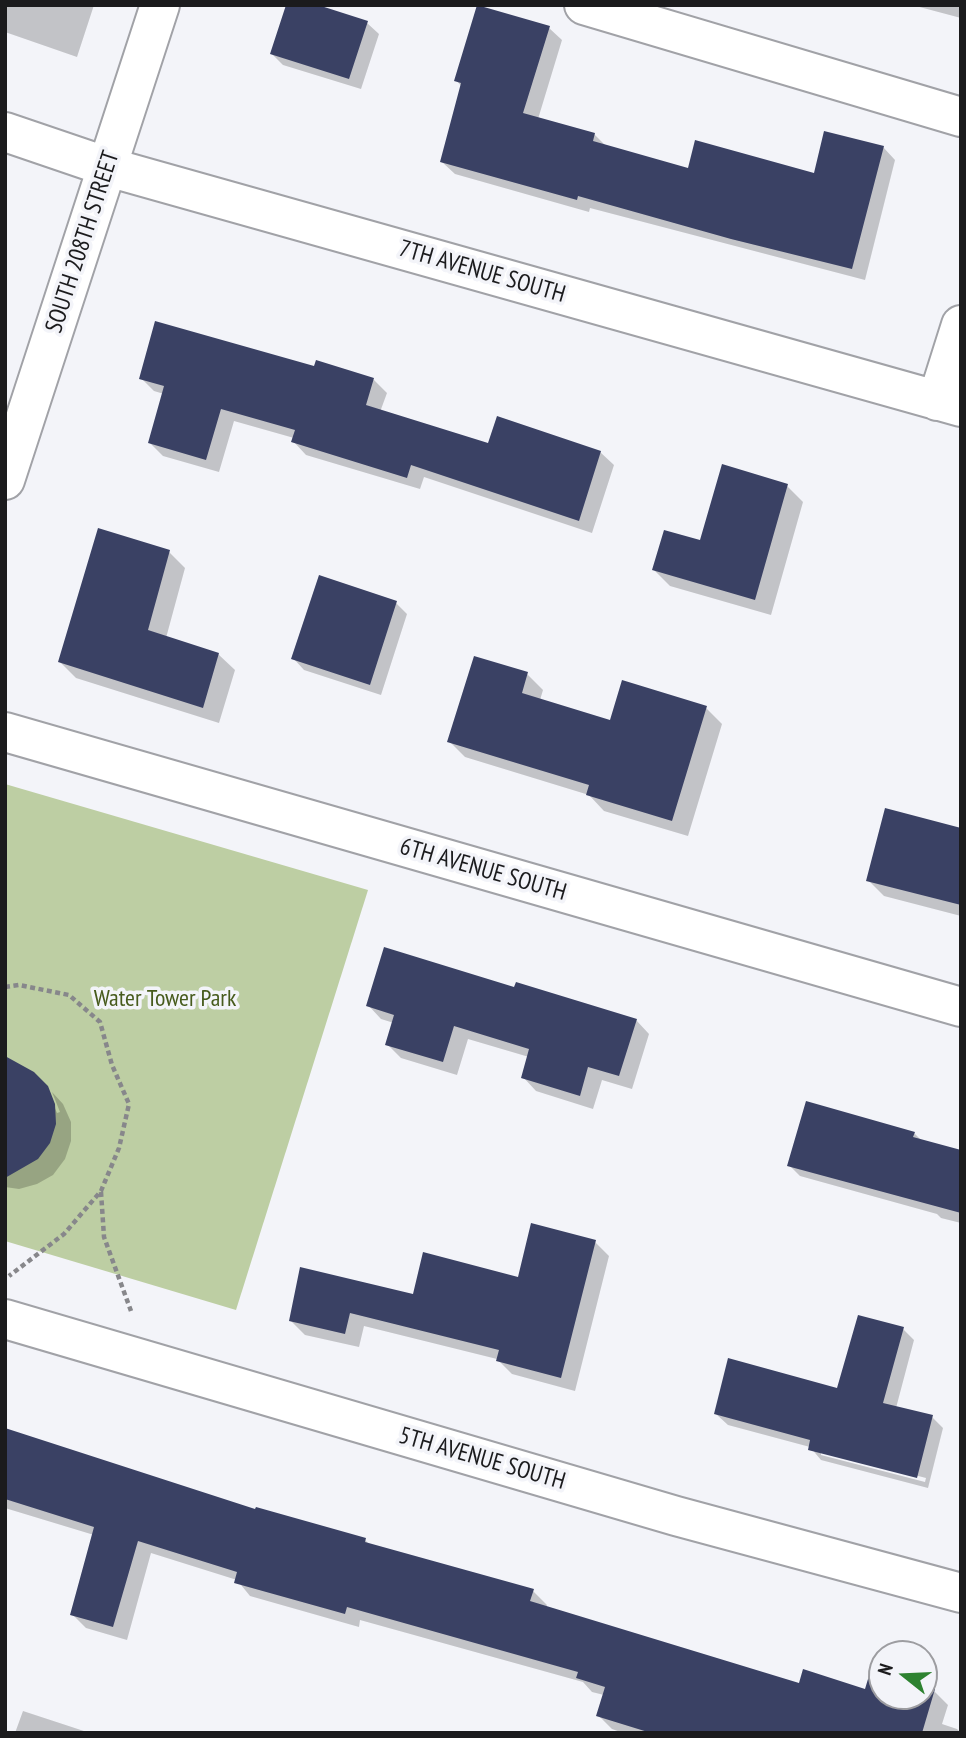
<!DOCTYPE html>
<style>
body{margin:0}
#map{position:relative;width:966px;height:1738px;overflow:hidden;background:#f3f4f9;font-family:"PT Sans Narrow",sans-serif}
canvas{display:block}
.frame{position:absolute;inset:0;border:7px solid #1b1b1d;pointer-events:none}
.north{position:absolute;left:868px;top:1640px;width:70px;height:70px;box-sizing:border-box;background:#f3f4f9;border:2px solid #9d9da1;border-radius:50%;rotate:288deg;font-size:19px;font-weight:700;line-height:28px;text-align:center;color:#1b1b1d}
.north::after{content:'';display:block;margin:auto;width:24px;height:32px;background:#2d8230;clip-path:polygon(50% 0,100% 100%,50% 72%,0 100%)}
</style>
<div id="map">
<canvas width="966" height="1738"></canvas>
<div class="frame"></div>
<div class="north">N</div>
</div>
<script>
const g = document.querySelector('canvas').getContext('2d');
g.lineJoin = 'round';
function fillPath(path, color) {
  g.fillStyle = color;
  g.fill(path, 'evenodd');
}
function poly(rows) {
  const path = new Path2D();
  for (const r of rows) {
    path.moveTo(r[0], r[1]);
    for (let i = 2; i < r.length; i += 2) path.lineTo(r[i], r[i + 1]);
  }
  return path;
}
function stroke(path, color, width, dash) {
  g.strokeStyle = color;
  g.lineWidth = width;
  g.lineCap = dash ? 'butt' : 'round';
  g.setLineDash(dash || []);
  g.stroke(path);
}
function write(font, color, halo, rows, align = 'center') {
  g.font = font + ' "PT Sans Narrow",sans-serif';
  g.lineWidth = 7;
  g.setLineDash([]);
  g.textBaseline = 'middle';
  g.strokeStyle = halo;
  g.fillStyle = color;
  for (const [text, x, y, turn = 0] of rows) {
    g.save();
    g.translate(x, y);
    g.rotate((+turn || 0) * Math.PI / 180);
    g.textAlign = isNaN(turn) ? turn : align;
    if (halo) g.strokeText(text, 0, 0);
    g.fillText(text, 0, 0);
    g.restore();
  }
}
const green = poly([
 [5,784,368,890,236,1310,5,1241]
]);
const shadow = poly([
 [5,5,94,5,77,57,5,32],
 [912,5,961,5,961,18],
 [367,23,379,34,361,89,283,65,272,54],
 [549,28,562,40,538,119,594,134,606,146,689,170,815,175,883,147,895,160,865,280,590,208,589,212,455,174,442,162,462,87,456,80],
 [317,362,374,380,387,393,380,412,489,445,600,452,614,465,592,533,424,477,420,489,306,455,293,441,294,438,234,421,219,472,163,456,150,443,164,394,154,391,141,378,315,368],
 [787,486,803,502,771,615,670,586,654,570,701,543],
 [169,552,185,568,166,638,218,654,235,670,219,723,76,678,60,662],
 [396,603,407,614,381,695,304,670,293,658],
 [527,674,543,690,540,700,611,722,706,708,722,724,688,836,604,811,589,795,465,757,449,741],
 [961,830,961,916,884,896,868,880],
 [516,989,636,1020,649,1034,632,1089,602,1080,593,1109,536,1091,523,1077,529,1057,468,1039,457,1075,401,1058,387,1044,394,1023,381,1019,368,1005],
 [5,1062,45,1085,57,1113,60,1112,52,1092,63,1104,71,1122,71,1141,65,1159,53,1175,37,1184,19,1189,5,1187],
 [914,1133,922,1141,961,1152,961,1223,941,1218,937,1214,800,1176,789,1165],
 [595,1242,609,1256,575,1391,512,1374,497,1359,364,1326,359,1347,305,1335,291,1321,519,1279],
 [903,1329,914,1340,896,1408,932,1417,943,1428,928,1488,821,1460,810,1447,728,1425,716,1414,838,1390],
 [821,1451,926,1478,925,1482,821,1455],
 [5,1429,256,1511,365,1540,370,1545,533,1591,547,1605,546,1608,800,1686,866,1691,882,1674,882,1696,924,1696,924,1688,934,1691,948,1705,942,1724,957,1729,961,1733,623,1733,612,1729,598,1715,604,1695,592,1692,583,1682,360,1620,359,1627,250,1596,237,1580,151,1553,127,1640,86,1628,72,1614,94,1535,5,1508],
 [23,1711,90,1733,15,1733]
]);
const building = poly([
 [286,5,318,5,368,21,349,79,270,54],
 [477,5,550,26,523,113,595,133,593,141,688,168,695,140,814,173,824,131,884,146,852,269,731,239,578,196,577,200,440,162,461,83,454,81],
 [155,321,314,366,316,360,374,378,366,405,488,443,497,416,601,451,579,521,411,465,407,478,291,442,295,430,221,409,206,460,148,443,164,386,139,379],
 [722,464,788,484,755,600,652,570,664,530,700,540],
 [98,528,170,550,148,630,219,653,203,708,58,662],
 [319,575,397,601,370,685,291,659],
 [474,656,528,672,522,693,610,720,622,680,707,706,672,821,586,795,589,785,447,742],
 [885,808,961,828,961,905,866,881],
 [384,947,514,987,516,982,637,1019,619,1076,588,1067,580,1096,521,1078,529,1049,454,1026,443,1062,385,1045,394,1015,366,1006],
 [5,1056,34,1072,48,1086,55,1104,56,1124,50,1143,38,1159,5,1178],
 [806,1101,915,1132,913,1137,961,1150,961,1213,787,1166],
 [531,1223,596,1240,561,1378,496,1361,499,1350,350,1313,345,1334,289,1321,300,1267,413,1294,423,1252,518,1277],
 [858,1315,904,1327,883,1403,933,1415,917,1478,808,1450,810,1440,714,1414,728,1358,837,1388],
 [5,1428,255,1509,256,1507,366,1538,365,1542,534,1589,530,1601,799,1683,803,1669,865,1689,871,1669,882,1672,882,1696,924,1696,924,1686,935,1689,922,1733,651,1733,596,1716,605,1687,576,1678,578,1672,347,1607,345,1614,234,1583,237,1572,138,1541,113,1627,70,1615,94,1527,5,1499]
]);
const path = poly([
 [5,987,19,985,69,995,100,1022,112,1065,129,1104,119,1148,101,1191,64,1234,9,1276],
 [101,1192,104,1237,131,1311]
]);
const minor = poly([
 [584,5,961,117],
 [5,132,108,167,961,407],
 [937,401,961,325],
 [5,480,160,5],
 [5,732,961,1007],
 [5,1319,676,1516,961,1593]
]);
const streetNames = [
 ["SOUTH 208TH STREET",83,242,-72],
 ["7TH AVENUE SOUTH",482,272,16],
 ["6TH AVENUE SOUTH",483,870,16],
 ["5TH AVENUE SOUTH",482,1459,16]
];
const parkNames = [
 ["Water Tower Park",165,999]
];
fillPath(green, '#bdcea3');
fillPath(shadow, '#0003');
fillPath(building, '#3a4164');
stroke(minor, '#a1a2a7', 42);
stroke(path, '#87878b', 4.5, [5, 3.5]);
stroke(minor, '#fff', 38);
write('24px', '#1b1b1d', '#f3f4f9', streetNames);
write('24px', '#475b1d', '#f3f4f9', parkNames);
</script>
